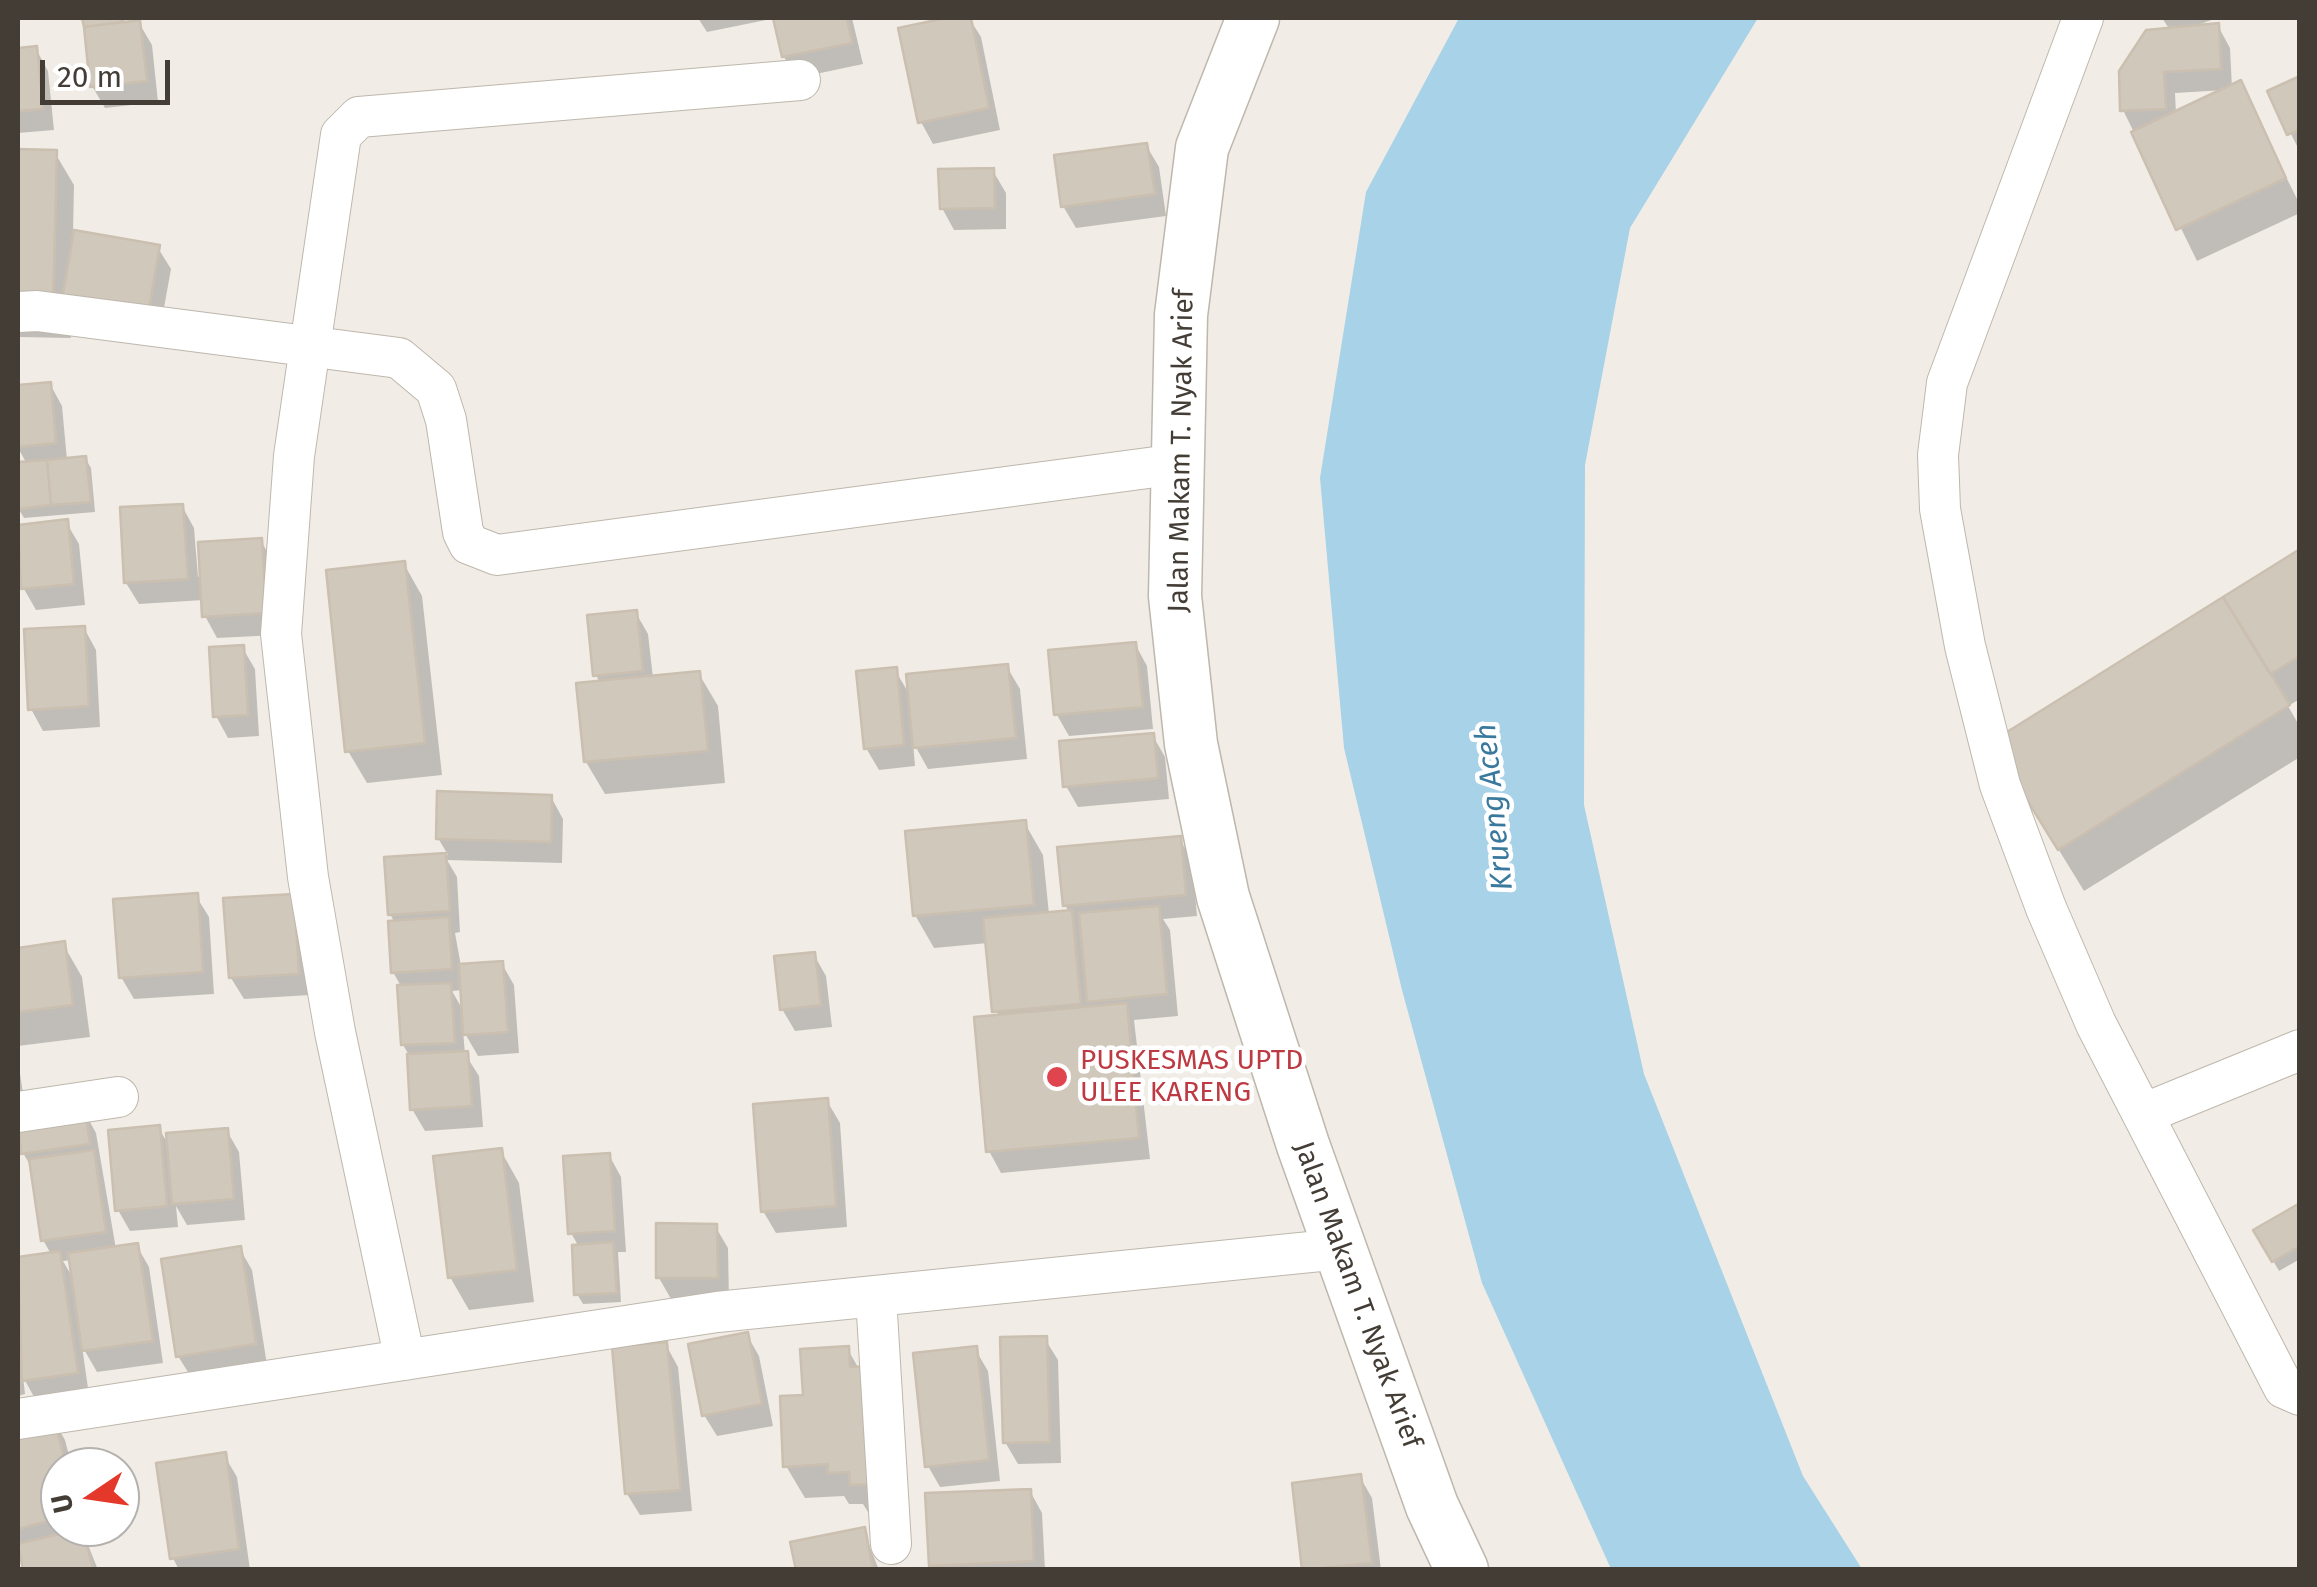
<!DOCTYPE html>
<style>
body{margin:0}
#map{position:relative;width:2317px;height:1587px;overflow:hidden;background:#f1ede6;font-family:"Fira Sans",sans-serif}
canvas{display:block}
.frame{position:absolute;inset:0;border:20px solid #433d36;pointer-events:none}
.north{position:absolute;left:40px;top:1447px;width:100px;height:100px;box-sizing:border-box;background:#fff;border:2px solid #b4b1af;border-radius:50%;rotate:257deg;font-size:28px;font-weight:700;line-height:40px;text-align:center;color:#433d36}
.north::after{content:'';display:block;margin:auto;width:35px;height:45px;background:#e4392a;clip-path:polygon(50% 0,100% 100%,50% 72%,0 100%)}
.scale{position:absolute;left:40px;top:60px;width:130px;height:45px;box-sizing:border-box;border:5px solid #433d36;border-top:0;padding-left:12px;font-size:30px;line-height:35px;white-space:nowrap;color:#433d36;-webkit-text-stroke:8px #fff;paint-order:stroke}
</style>
<div id="map">
<canvas width="2317" height="1587"></canvas>
<div class="frame"></div>
<div class="north">U</div>
<div class="scale">20 m</div>
</div>
<script>
const g = document.querySelector('canvas').getContext('2d');
g.lineJoin = 'round';
function fillPath(path, color) {
  g.fillStyle = color;
  g.fill(path, 'evenodd');
}
function poly(rows) {
  const path = new Path2D();
  for (const r of rows) {
    path.moveTo(r[0], r[1]);
    for (let i = 2; i < r.length; i += 2) path.lineTo(r[i], r[i + 1]);
  }
  return path;
}
function stroke(path, color, width, dash) {
  g.strokeStyle = color;
  g.lineWidth = width;
  g.lineCap = dash ? 'butt' : 'round';
  g.setLineDash(dash || []);
  g.stroke(path);
}
function write(font, color, halo, rows, align = 'center') {
  g.font = font + ' "Fira Sans",sans-serif';
  g.lineWidth = 9;
  g.setLineDash([]);
  g.textBaseline = 'middle';
  g.strokeStyle = halo;
  g.fillStyle = color;
  for (const [text, x, y, turn = 0] of rows) {
    g.save();
    g.translate(x, y);
    g.rotate((+turn || 0) * Math.PI / 180);
    g.textAlign = isNaN(turn) ? turn : align;
    if (halo) g.strokeText(text, 0, 0);
    g.fillText(text, 0, 0);
    g.restore();
  }
}
const water = poly([
 [1459,18,1758,18,1630,228,1585,465,1584,805,1644,1074,1803,1476,1862,1569,1611,1569,1482,1283,1402,990,1344,748,1320,478,1366,192]
]);
const shadow = poly([
 [85,18,124,18,125,25,139,23,152,45,158,102,105,108,92,86],
 [698,18,852,18,863,64,797,78,784,57,776,18,707,32],
 [958,18,969,18,981,37,1000,130,933,144,921,122,901,30],
 [2162,18,2217,18,2195,26,2218,26,2230,48,2232,88,2240,84,2300,205,2300,213,2197,261,2123,110,2170,30],
 [2226,90,2176,113,2175,93],
 [36,49,48,71,54,130,18,133,18,51],
 [2300,78,2300,152,2270,92],
 [1146,145,1159,167,1166,216,1076,228,1063,206],
 [18,152,55,153,74,185,73,233,158,248,171,269,158,341,71,317,71,338,18,337],
 [993,171,1006,193,1006,229,954,230,942,208],
 [50,384,62,406,67,460,85,458,91,468,95,512,24,518,18,508,18,460,18,465,27,464,18,448,18,388],
 [182,506,194,528,198,577,261,541,273,562,277,635,217,638,205,616,204,600,139,604,126,583],
 [66,522,79,544,85,605,36,610,24,589,18,527],
 [2300,552,2300,699,2288,706,2300,727,2300,757,2084,891,2019,785],
 [404,564,422,596,442,775,367,783,348,751],
 [636,613,648,634,653,678,699,674,718,706,725,783,605,794,586,762,600,683,596,675],
 [84,628,96,650,100,727,43,731,31,709],
 [1135,644,1147,666,1153,729,1069,736,1057,715],
 [242,647,255,669,259,736,228,738,216,716],
 [1007,667,1020,689,1027,759,928,769,913,742,915,766,879,770,866,748,895,670,911,697],
 [1153,736,1165,757,1169,799,1078,807,1066,786],
 [551,797,563,819,562,863,447,860,457,877,460,932,455,933,461,966,502,964,514,985,519,1053,478,1056,463,1030,465,1054,479,1076,483,1127,425,1131,412,1109,409,1055,403,1045,402,988,393,972,395,923,390,914,386,859,448,855,438,838],
 [463,990,464,1012,452,991],
 [1024,822,1043,855,1049,914,1069,912,1065,905,1180,839,1192,861,1197,916,1163,919,1170,930,1178,1016,1134,1020,1150,1159,1001,1173,989,1151,998,1017,988,943,934,948,915,915],
 [196,896,209,917,214,994,134,999,121,977],
 [293,896,310,995,244,999,231,978],
 [63,944,82,977,90,1037,18,1046,18,950],
 [814,955,826,976,832,1027,795,1031,782,1009],
 [18,1060,27,1120,84,1111,96,1133,116,1249,137,1246,149,1267,163,1363,97,1372,82,1346,89,1395,37,1402,23,1377,25,1394,18,1396,18,1259,51,1254,43,1240,33,1170,23,1153,18,1122],
 [71,1260,74,1280,63,1261],
 [827,1101,840,1123,847,1227,776,1233,763,1211],
 [158,1127,170,1147,227,1131,239,1152,245,1220,187,1225,176,1206,178,1227,130,1231,118,1210],
 [501,1151,519,1183,534,1302,469,1310,450,1277],
 [609,1155,621,1177,626,1252,618,1252,621,1302,583,1304,577,1294,579,1247,571,1233],
 [2300,1206,2300,1259,2279,1271,2256,1231],
 [715,1226,728,1248,729,1299,671,1299,659,1278],
 [240,1249,252,1270,267,1365,191,1377,178,1356],
 [747,1335,759,1356,773,1426,717,1436,704,1415],
 [1045,1339,1058,1360,1061,1463,1018,1464,1005,1442],
 [666,1345,678,1367,692,1511,640,1515,627,1494],
 [847,1348,859,1369,871,1517,863,1504,849,1504,844,1496,805,1498,786,1466,806,1397],
 [975,1349,988,1371,1000,1481,940,1487,928,1466],
 [53,1419,65,1440,72,1467,60,1467,60,1527,86,1527,85,1537,98,1570,26,1570,21,1552,18,1553,18,1427],
 [224,1455,237,1477,250,1570,179,1570,173,1558],
 [1360,1477,1372,1498,1381,1570,1305,1570],
 [1030,1491,1042,1513,1045,1570,934,1570,931,1565],
 [863,1530,879,1570,799,1570]
]);
const building = poly([
 [82,18,121,18,122,22,84,27,82,18],
 [773,18,847,18,852,43,782,57,773,18],
 [946,18,971,18,989,108,918,123,898,28,946,18],
 [140,20,147,81,90,87,84,27,140,20],
 [2219,23,2221,69,2164,72,2166,109,2120,111,2119,71,2146,30,2219,23],
 [37,46,43,109,18,111,18,48,37,46],
 [2300,76,2300,129,2287,135,2267,91,2300,76],
 [2241,80,2286,178,2176,230,2131,132,2241,80],
 [1147,143,1155,194,1061,207,1054,155,1147,143],
 [18,149,57,150,53,306,18,305,18,149],
 [994,168,995,208,940,209,938,169,994,168],
 [74,230,160,245,147,320,61,305,74,230],
 [51,382,56,443,18,447,18,385,51,382],
 [86,456,91,502,51,505,47,460,86,456],
 [47,460,51,505,18,509,18,462,47,460],
 [183,504,188,579,124,583,120,507,183,504],
 [68,519,74,584,21,589,18,525,68,519],
 [262,538,266,613,202,617,198,542,262,538],
 [2300,549,2300,656,2270,674,2223,597,2300,549],
 [405,561,425,743,345,752,326,570,405,561],
 [2223,597,2290,705,2058,850,1991,742,2223,597],
 [637,610,643,671,593,676,587,615,637,610],
 [85,626,89,706,28,710,24,629,85,626],
 [1136,642,1143,707,1054,715,1048,650,1136,642],
 [244,645,248,715,213,717,209,647,244,645],
 [1008,664,1016,738,913,748,906,674,1008,664],
 [897,667,904,745,864,749,856,671,897,667],
 [700,671,708,751,584,762,576,683,700,671],
 [1154,733,1158,778,1063,787,1059,741,1154,733],
 [437,791,552,795,551,842,436,839,437,791],
 [1026,820,1034,905,913,916,905,831,1026,820],
 [1181,836,1186,895,1063,906,1057,847,1181,836],
 [446,853,450,911,388,915,384,857,446,853],
 [198,893,203,972,119,978,113,899,198,893],
 [294,894,299,974,229,978,223,898,294,894],
 [1159,906,1167,994,1087,1002,1079,913,1159,906],
 [1072,910,1081,1004,992,1012,983,918,1072,910],
 [449,917,452,969,391,973,388,921,449,917],
 [65,941,73,1005,18,1012,18,948,65,941],
 [815,952,821,1005,780,1010,774,956,815,952],
 [503,961,508,1032,463,1035,459,964,503,961],
 [451,983,455,1043,401,1045,397,985,451,983],
 [1127,1003,1139,1138,986,1152,974,1017,1127,1003],
 [468,1051,472,1106,410,1110,407,1054,468,1051],
 [828,1098,836,1206,761,1212,753,1104,828,1098],
 [85,1109,90,1144,21,1154,18,1118,85,1109],
 [160,1125,167,1206,115,1211,108,1130,160,1125],
 [228,1128,234,1199,172,1204,166,1133,228,1128],
 [502,1148,517,1270,448,1278,433,1156,502,1148],
 [94,1150,106,1232,41,1241,29,1159,94,1150],
 [610,1153,615,1231,568,1234,563,1156,610,1153],
 [2300,1203,2300,1246,2272,1262,2253,1230,2300,1203],
 [656,1223,717,1224,718,1278,656,1278,656,1223],
 [613,1242,617,1293,574,1295,572,1245,613,1242],
 [138,1243,153,1341,82,1351,68,1253,138,1243],
 [241,1246,256,1344,176,1357,161,1259,241,1246],
 [60,1251,78,1373,22,1381,18,1257,60,1251],
 [748,1332,762,1404,702,1416,688,1344,748,1332],
 [1047,1336,1050,1442,1003,1443,1000,1337,1047,1336],
 [667,1342,681,1490,625,1494,612,1347,667,1342],
 [849,1346,850,1367,875,1366,881,1484,850,1485,849,1472,828,1473,828,1464,783,1467,780,1396,803,1395,800,1349,849,1346],
 [977,1346,989,1460,925,1467,913,1353,977,1346],
 [54,1416,66,1467,60,1467,60,1518,18,1529,18,1425,54,1416],
 [226,1452,239,1549,170,1559,156,1463,226,1452],
 [1361,1474,1372,1563,1302,1570,1292,1483,1361,1474],
 [1031,1489,1034,1561,929,1566,925,1493,1031,1489],
 [865,1527,873,1570,796,1570,790,1542,865,1527],
 [83,1528,93,1570,23,1570,18,1544,83,1528]
]);
const minor = poly([
 [2083,18,1947,383,1938,455,1940,509,1965,646,2000,785,2046,908,2096,1024,2284,1388,2300,1395],
 [18,312,37,311,399,358,436,389,446,420,463,532,469,544,497,555,1178,464],
 [18,1112,118,1097],
 [2143,1114,2300,1050],
 [876,1297,891,1544],
 [405,1360,335,1032,308,877,281,634,294,456,341,135,359,117,800,80],
 [18,1419,717,1312,1340,1249]
]);
const tertiary = poly([
 [1253,18,1202,148,1181,315,1175,596,1191,744,1223,897,1303,1145,1432,1506,1462,1570]
]);
const markers = [
 [1057,1077,12,"#e0444e"]
];
const streetNames = [
 ["Jalan Makam T. Nyak Arief",1182,451,-89],
 ["Jalan Makam T. Nyak Arief",1357,1295,70]
];
const healthNames = [
 ["PUSKESMAS UPTD",1080,1061],
 ["ULEE KARENG",1080,1093]
];
const waterNames = [
 ["Krueng Aceh",1495,807,-96]
];
fillPath(water, '#a8d2e8');
fillPath(shadow, '#0003');
fillPath(building, '#d1c8bc');
stroke(building, '#cbbfb0', 2.5);
stroke(minor, '#beb7ac', 42);
stroke(tertiary, '#beb7ac', 55);
stroke(minor, '#fff', 40);
stroke(tertiary, '#fff', 52);
for (const [x, y, r, color] of markers) {
  const dot = new Path2D();
  dot.arc(x, y, r, 0, 2 * Math.PI);
  g.fillStyle = color;
  g.fill(dot);
  stroke(dot, '#fff', 4);
}
write('28px', '#433d36', '#fff', streetNames);
write('28px', '#be3a42', '#fff', healthNames, 'left');
write('italic 30px', '#38799d', '#fff', waterNames);
</script>
